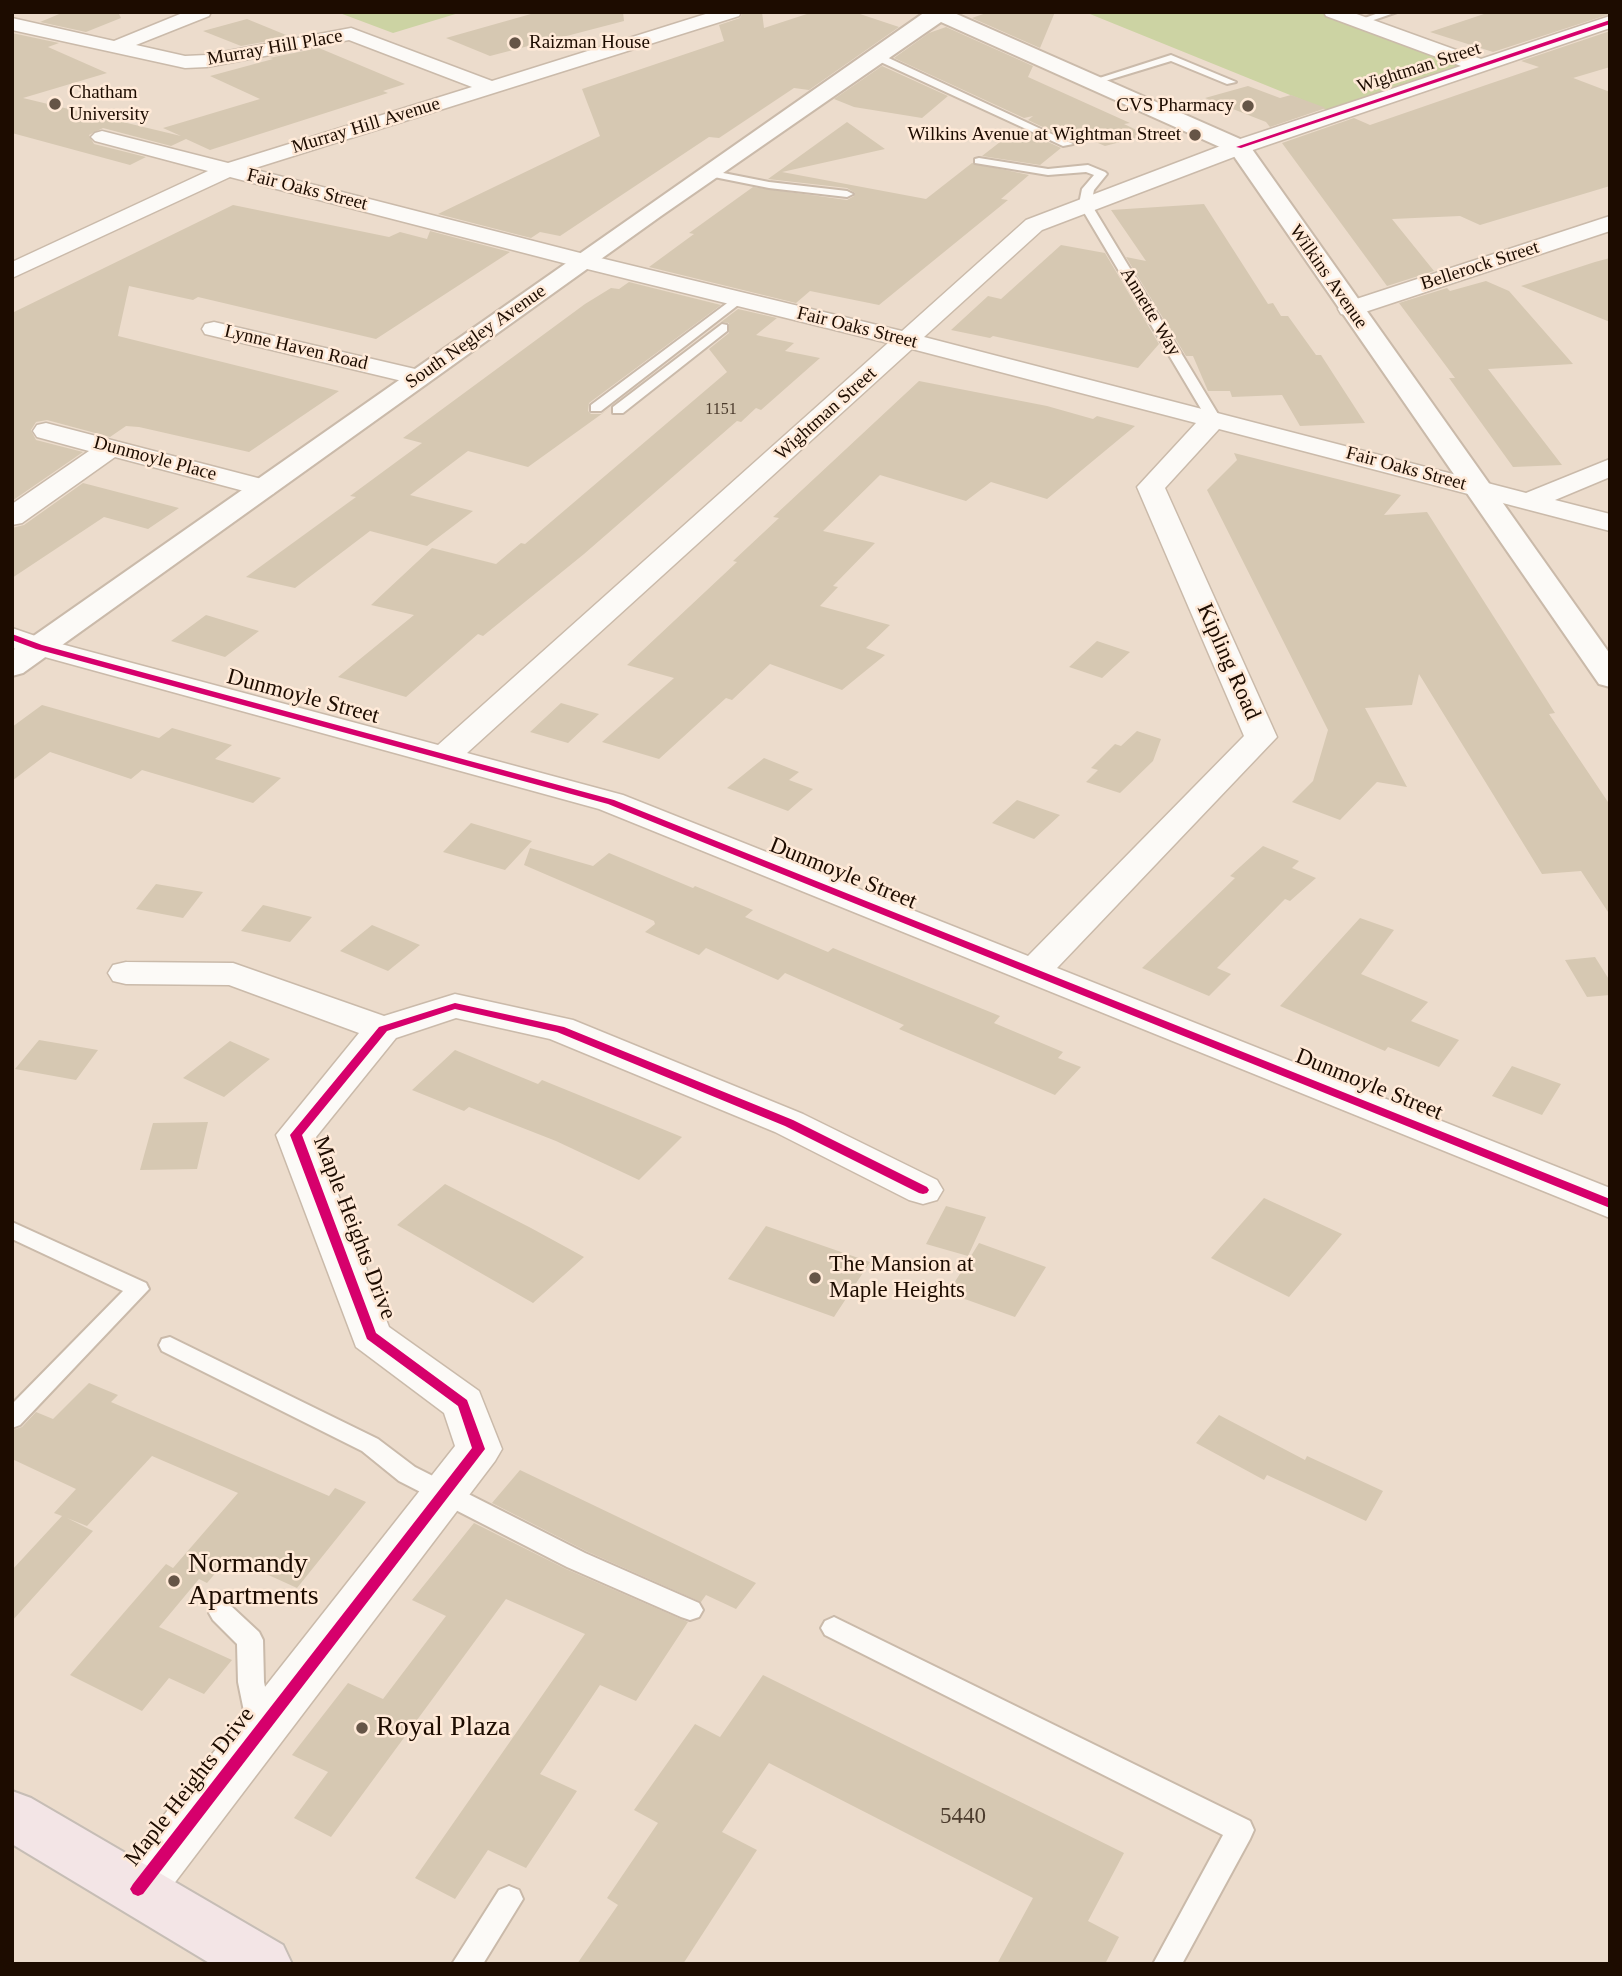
<!DOCTYPE html>
<style>
body{margin:0}
#map{position:relative;width:1622px;height:1976px;overflow:hidden;background:#ecdccc;font-family:Georgia,serif}
canvas{display:block}
.frame{position:absolute;inset:0;border:14px solid #1d0c00;pointer-events:none}
</style>
<div id="map">
<canvas width="1622" height="1976"></canvas>
<div class="frame"></div>
</div>
<script>
const g = document.querySelector('canvas').getContext('2d');
g.lineJoin = 'round';
function fillPath(path, color) {
  g.fillStyle = color;
  g.fill(path, 'evenodd');
}
function poly(rows) {
  const path = new Path2D();
  for (const r of rows) {
    path.moveTo(r[0], r[1]);
    for (let i = 2; i < r.length; i += 2) path.lineTo(r[i], r[i + 1]);
  }
  return path;
}
function stroke(path, color, width, dash) {
  g.strokeStyle = color;
  g.lineWidth = width;
  g.lineCap = dash ? 'butt' : 'round';
  g.setLineDash(dash || []);
  g.stroke(path);
}
function write(font, color, halo, rows, align = 'center') {
  g.font = font + ' Georgia,serif';
  g.lineWidth = 5;
  g.setLineDash([]);
  g.textBaseline = 'middle';
  g.strokeStyle = halo;
  g.fillStyle = color;
  for (const [text, x, y, turn = 0] of rows) {
    g.save();
    g.translate(x, y);
    g.rotate((+turn || 0) * Math.PI / 180);
    g.textAlign = isNaN(turn) ? turn : align;
    if (halo) g.strokeText(text, 0, 0);
    g.fillText(text, 0, 0);
    g.restore();
  }
}
const green = poly([
 [337,12,462,12,393,33],
 [1085,12,1333,12,1481,66,1337,114]
]);
const building = poly([
 [64,12,118,12,121,18,86,32,40,22],
 [538,12,623,12,624,21,490,56,446,38],
 [743,12,762,12,764,28,813,12,854,12,899,27,809,90,794,88,719,138,709,137,560,236,540,232,531,238,438,214,600,136,582,89,724,41,719,25,740,18],
 [989,12,1055,12,1040,48,972,18],
 [1490,12,1610,12,1610,14,1493,52,1430,32],
 [247,19,291,37,241,46,203,31],
 [946,27,1033,66,1028,77,1130,123,1124,124,1147,135,1105,146,1084,137,1072,141,1028,120,1033,116,1024,118,894,58,929,33],
 [1610,31,1610,67,1573,78,1568,76,1610,92,1610,186,1480,225,1460,216,1392,219,1434,271,1387,286,1282,143,1354,118,1370,125,1486,85,1539,67,1521,61],
 [12,33,59,43,48,47,107,73,23,98,181,136,163,128,260,99,210,76,273,59,269,58,319,48,405,84,383,91,388,93,210,150,186,139,171,146,103,128,89,135,94,144,146,157,130,165,12,133],
 [882,66,948,96,922,118,854,107,834,99],
 [1248,86,1280,98,1291,95,1326,108,1270,127,1266,122,1205,98],
 [847,122,885,149,782,172,926,199,972,163,1029,175,1001,199,1008,200,879,305,810,291,796,303,649,267,694,234,689,233,753,187,847,200,854,196,855,193,847,188,768,179],
 [1018,128,1061,148,1040,165,982,156],
 [1204,204,1268,304,1273,303,1281,316,1288,316,1316,355,1321,355,1365,423,1300,426,1282,395,1232,397,1230,391,1208,391,1193,356,1186,356,1126,257,1146,261,1111,210],
 [233,205,389,237,400,232,427,239,430,231,510,252,376,339,198,297,193,300,129,286,118,336,339,391,249,452,139,427,126,426,110,437,47,420,36,422,31,430,36,440,83,452,12,501,12,313],
 [1061,245,1105,253,1159,344,1138,368,993,336,990,338,951,330,988,296,1001,299],
 [1610,258,1610,322,1521,286,1595,262],
 [1486,281,1509,291,1573,364,1488,369,1562,465,1513,467,1449,378,1455,378,1399,303,1447,288,1450,291],
 [629,282,721,305,589,403,588,411,591,414,601,414,610,408,528,467,468,451,410,495,473,511,427,546,370,531,295,588,246,577,356,497,350,496,422,443,403,438,585,304,611,288,619,289],
 [738,309,777,318,756,335,794,343,785,351,820,358,761,410,756,408,741,422,737,421,584,554,483,636,478,634,406,697,338,677,414,615,371,605,432,548,496,564,521,543,525,544,727,372,709,349,729,333,729,323,721,322],
 [919,381,1047,406,1093,419,1097,416,1135,426,1047,499,991,482,966,501,880,475,823,531,875,543,833,586,838,587,820,606,890,625,866,648,885,655,842,690,770,664,732,700,726,698,659,759,602,742,674,678,627,665,737,562,733,561,779,518,773,517],
 [1234,453,1401,495,1384,515,1427,512,1555,713,1549,714,1610,805,1610,915,1581,871,1542,874,1419,674,1412,705,1365,708,1407,787,1377,782,1340,820,1292,802,1313,781,1328,730,1207,490,1237,460],
 [83,483,179,508,148,529,104,517,12,578,12,528,24,525],
 [206,615,259,631,225,657,171,641],
 [1097,641,1130,652,1102,678,1069,667],
 [561,703,599,714,568,743,530,732],
 [42,705,159,738,172,728,232,745,215,759,281,778,253,803,142,770,131,779,50,752,12,781,12,727],
 [1137,731,1161,739,1153,761,1120,793,1086,782,1098,770,1091,768,1115,744,1121,746],
 [764,758,799,772,789,780,813,789,788,811,727,788],
 [1017,800,1060,815,1034,839,992,823],
 [471,823,532,841,505,870,443,852],
 [1263,846,1299,861,1292,868,1316,878,1290,901,1285,899,1217,968,1231,974,1209,996,1142,968,1235,878,1230,876],
 [530,848,593,866,609,853,693,888,695,886,753,910,745,917,828,952,833,948,1000,1016,994,1023,1063,1052,1058,1058,1081,1067,1055,1095,899,1029,904,1025,785,973,778,980,706,948,699,955,645,932,655,924,654,921,524,865],
 [156,884,203,892,183,918,136,909],
 [263,905,312,917,290,942,241,931],
 [1360,918,1394,930,1361,974,1428,1002,1411,1021,1459,1040,1439,1067,1388,1047,1385,1051,1280,1006],
 [372,925,420,945,388,971,340,951],
 [1595,957,1610,981,1610,995,1587,997,1565,960],
 [39,1040,98,1050,76,1080,15,1069],
 [230,1041,270,1059,224,1097,183,1078],
 [455,1050,538,1084,542,1080,682,1137,639,1180,556,1141,469,1107,464,1111,412,1090],
 [1512,1066,1561,1084,1542,1115,1492,1096],
 [208,1122,197,1169,140,1170,153,1123],
 [445,1184,531,1228,584,1257,533,1303,397,1225],
 [1264,1198,1342,1234,1289,1297,1211,1258],
 [946,1206,986,1217,968,1256,926,1244],
 [766,1226,870,1262,834,1317,728,1279],
 [979,1243,1046,1267,1015,1317,948,1293],
 [89,1383,118,1395,111,1402,329,1496,335,1488,366,1502,297,1588,229,1557,207,1583,199,1579,159,1627,232,1660,204,1694,169,1678,142,1711,70,1675,166,1564,173,1568,238,1493,152,1456,87,1526,67,1518,93,1531,12,1621,12,1570,62,1516,54,1513,76,1489,12,1459,12,1430,22,1427,36,1412,53,1419],
 [1219,1415,1305,1460,1307,1456,1383,1491,1366,1521,1267,1475,1264,1480,1196,1443],
 [520,1470,756,1583,736,1609,706,1595,701,1602,586,1551,492,1503],
 [474,1523,566,1569,688,1622,636,1701,600,1685,540,1774,577,1791,526,1868,488,1850,455,1899,415,1878,585,1634,506,1599,331,1837,294,1818,328,1772,292,1755,348,1683,383,1699,446,1616,412,1600],
 [763,1675,1124,1853,1088,1921,1119,1937,1105,1964,997,1964,1033,1898,769,1763,722,1832,757,1850,683,1964,577,1964,618,1905,607,1898,658,1823,634,1810,695,1724,720,1737]
]);
const lane = poly([
 [1381,12,1397,12,1359,25,1354,22,1381,12],
 [872,54,880,54,1073,144,1063,146,872,58,872,54],
 [1171,55,1236,82,1227,84,1171,61,1092,85,1087,82,1171,55],
 [979,158,1048,169,1088,165,1105,172,1107,174,1094,190,1091,204,1221,419,1219,422,1214,423,1207,419,1079,204,1082,189,1094,175,1086,172,1048,175,975,163,975,159,979,158],
 [708,170,769,182,847,191,853,194,847,197,769,188,704,175,702,173,708,170],
 [738,295,744,299,742,302,601,411,591,411,591,405,738,295],
 [722,324,727,325,727,331,623,413,613,413,613,407,722,324],
 [12,1222,146,1283,149,1289,20,1425,12,1428,12,1404,123,1291,12,1239,12,1222],
 [170,1337,378,1439,415,1467,585,1553,699,1603,703,1610,699,1617,690,1620,681,1617,567,1567,399,1481,362,1451,162,1351,159,1345,162,1339,170,1337],
 [222,1603,231,1606,259,1632,263,1640,264,1682,273,1726,269,1734,260,1737,251,1734,247,1726,238,1682,237,1644,213,1620,209,1613,213,1606,222,1603],
 [834,1617,1250,1821,1254,1830,1250,1839,1182,1964,1153,1964,1223,1835,825,1635,821,1628,825,1621,834,1617],
 [509,1886,519,1890,523,1899,483,1964,452,1964,499,1890,509,1886]
]);
const street = poly([
 [185,12,211,12,209,16,136,45,185,56,207,55,351,28,492,81,712,12,741,12,739,16,252,169,588,255,902,331,1026,220,1231,142,1461,66,1326,16,1324,12,1351,12,1481,59,1610,16,1610,28,1247,152,1042,230,924,337,1526,493,1610,459,1610,477,1555,500,1610,514,1610,531,1219,429,1165,488,1277,737,1057,968,1610,1188,1610,1218,599,809,12,648,12,628,50,641,438,745,888,343,575,266,230,177,12,278,12,262,208,171,95,141,91,137,95,133,102,131,228,163,472,87,349,40,207,67,185,68,12,30,12,18,114,41,185,12],
 [912,349,1196,423,1137,487,1244,736,1028,956,623,795,467,753,912,349],
 [1610,216,1610,231,1359,314,1350,316,1341,314,1338,309,1341,304,1610,216],
 [214,322,428,372,432,377,428,382,419,385,205,334,202,329,205,324,214,322],
 [46,423,273,482,277,488,273,494,263,496,115,457,22,523,12,525,12,504,89,451,37,437,33,431,37,425,46,423],
 [126,962,233,963,384,1016,455,994,573,1020,803,1114,937,1180,943,1190,937,1200,923,1204,909,1200,775,1132,550,1039,456,1018,396,1038,316,1137,389,1327,479,1391,502,1449,495,1461,157,1906,138,1913,119,1906,111,1889,119,1872,455,1446,444,1413,356,1347,276,1135,359,1033,229,985,126,984,113,981,108,973,113,965,126,962]
]);
const secondary = poly([
 [925,12,952,12,1247,142,1610,654,1610,687,1599,684,1231,152,941,22,661,216,23,673,12,676,12,651,925,12]
]);
const highway = poly([
 [12,1791,31,1798,283,1945,292,1964,211,1964,12,1844,12,1791]
]);
const cycleway = poly([
 [1610,20,1610,24,1241,148,1236,147,1610,20],
 [12,634,42,645,614,800,1610,1199,1610,1208,608,804,36,649,12,640,12,634],
 [455,1003,564,1027,793,1120,927,1187,929,1190,927,1193,923,1194,919,1193,785,1126,557,1032,455,1009,387,1031,302,1135,376,1333,467,1400,485,1449,143,1894,138,1896,133,1894,130,1889,133,1884,472,1448,458,1406,367,1339,290,1135,379,1027,455,1003]
]);
const markers = [
 [515,43,7,"#655547"],
 [55,104,7,"#655547"],
 [1248,106,7,"#655547"],
 [1195,135,7,"#655547"],
 [815,1278,7,"#655547"],
 [174,1581,7,"#655547"],
 [362,1728,7,"#655547"]
];
const farNumbernames = [
 ["1151",721,410]
];
const farPoinames = [
 ["Raizman House",529,43],
 ["Chatham",69,93],
 ["University",69,115],
 ["CVS Pharmacy",1234,106,"right"],
 ["Wilkins Avenue at Wightman Street",1181,135,"right"]
];
const farStreetnames = [
 ["Murray Hill Place",275,48,-10],
 ["Wightman Street",1419,68,-18],
 ["Murray Hill Avenue",366,126,-17],
 ["Fair Oaks Street",307,190,14],
 ["Bellerock Street",1480,266,-18],
 ["Wilkins Avenue",1328,277,55],
 ["Annette Way",1150,312,59],
 ["Fair Oaks Street",857,328,14],
 ["South Negley Avenue",476,337,-35],
 ["Lynne Haven Road",296,348,13],
 ["Wightman Street",826,414,-42],
 ["Dunmoyle Place",155,459,15],
 ["Fair Oaks Street",1406,469,15]
];
const streetNames = [
 ["Kipling Road",1228,662,66],
 ["Dunmoyle Street",303,697,15],
 ["Dunmoyle Street",843,874,22],
 ["Dunmoyle Street",1369,1085,22],
 ["Maple Heights Drive",354,1228,69],
 ["Maple Heights Drive",190,1787,-52]
];
const poiNames = [
 ["The Mansion at",829,1265],
 ["Maple Heights",829,1291]
];
const nearNumbernames = [
 ["5440",963,1817]
];
const nearPoinames = [
 ["Normandy",188,1565],
 ["Apartments",188,1597],
 ["Royal Plaza",376,1728]
];
fillPath(green, '#ccd3a3');
fillPath(building, '#d6c8b2');
stroke(lane, '#cabaaa', 4);
stroke(street, '#cabaaa', 3);
stroke(secondary, '#cabaaa', 4);
stroke(highway, '#c6bdb5', 4);
fillPath(lane, '#fcfaf7');
fillPath(street, '#fcfaf7');
fillPath(secondary, '#fcfaf7');
fillPath(highway, '#f3e5e6');
fillPath(cycleway, '#d6006c');
for (const [x, y, r, color] of markers) {
  const dot = new Path2D();
  dot.arc(x, y, r, 0, 2 * Math.PI);
  g.fillStyle = color;
  g.fill(dot);
  stroke(dot, '#ffead8', 2.5);
}
write('16px', '#4b3b2c', null, farNumbernames);
write('19px', '#1d0c00', '#ffead8', farPoinames, 'left');
write('19px', '#1d0c00', '#ffead8', farStreetnames);
write('23px', '#1d0c00', '#ffead8', streetNames);
write('23px', '#1d0c00', '#ffead8', poiNames, 'left');
write('23px', '#4b3b2c', null, nearNumbernames);
write('28px', '#1d0c00', '#ffead8', nearPoinames, 'left');
</script>
